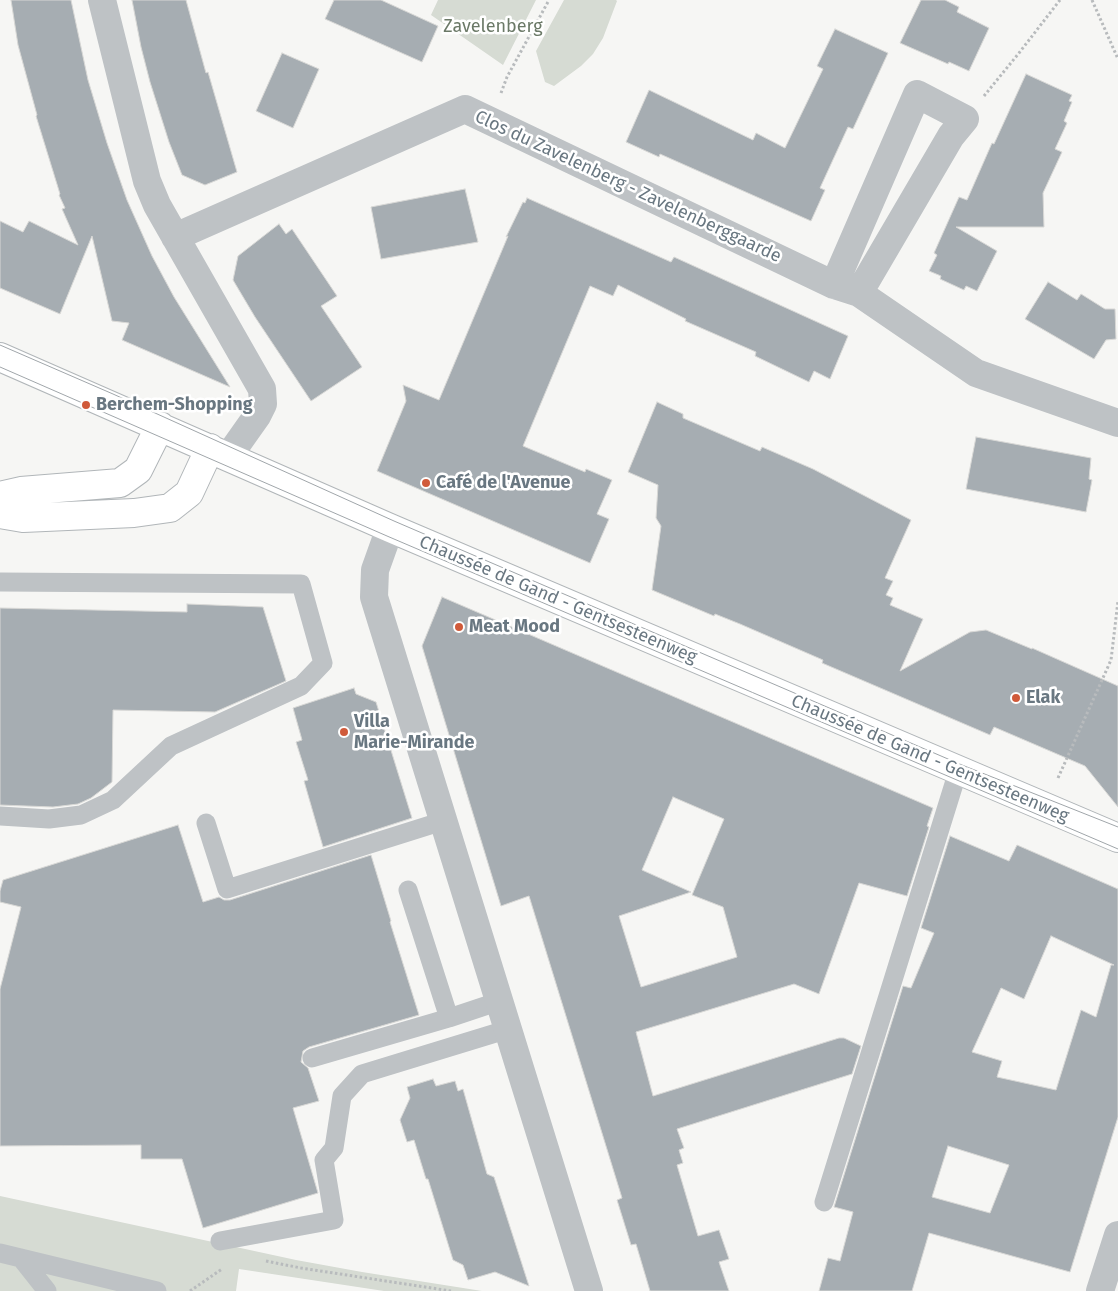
<!DOCTYPE html>
<meta charset="utf-8">
<style>
body{margin:0}
canvas{display:block;background:#f6f6f4}
</style>
<canvas width="1118" height="1291"></canvas>
<script>
const g = document.querySelector('canvas').getContext('2d');
g.lineJoin = 'round';
function fillPath(path, color) {
  g.fillStyle = color;
  g.fill(path, 'evenodd');
}
function poly(rows) {
  const path = new Path2D();
  for (const r of rows) {
    path.moveTo(r[0], r[1]);
    for (let i = 2; i < r.length; i += 2) path.lineTo(r[i], r[i + 1]);
  }
  return path;
}
function stroke(path, color, width, dash) {
  g.strokeStyle = color;
  g.lineWidth = width;
  g.lineCap = dash ? 'butt' : 'round';
  g.setLineDash(dash || []);
  g.stroke(path);
}
function write(font, color, halo, rows, align = 'center') {
  g.font = font + ' "Fira Sans",sans-serif';
  g.lineWidth = 5;
  g.setLineDash([]);
  g.textBaseline = 'middle';
  g.strokeStyle = halo;
  g.fillStyle = color;
  for (const [text, x, y, turn = 0] of rows) {
    g.save();
    g.translate(x, y);
    g.rotate((+turn || 0) * Math.PI / 180);
    g.textAlign = isNaN(turn) ? turn : align;
    if (halo) g.strokeText(text, 0, 0);
    g.fillText(text, 0, 0);
    g.restore();
  }
}
const green = poly([
 [438,0,536,0,503,65,431,15],
 [564,0,616,0,617,1,603,38,593,54,581,66,554,86,545,82,536,51],
 [0,1196,296,1260,362,1272,482,1291,384,1291,239,1269,236,1291,0,1291]
]);
const building = poly([
 [11,0,71,0,88,80,107,143,127,200,152,256,174,297,230,387,122,340,129,323,112,321,92,236,60,314,0,288,0,221,23,232,29,221,78,245,62,209,65,208,59,195,60,194,36,116,37,115,18,45,11,0],
 [132,0,186,0,206,73,208,72,237,172,205,185,182,175,169,142,150,82,141,47,132,0],
 [334,0,381,0,438,26,422,62,325,19,334,0],
 [921,0,945,0,959,7,957,12,989,28,969,71,949,62,948,64,900,43,921,0],
 [835,29,888,53,853,129,848,127,820,188,825,190,811,221,660,154,659,157,626,142,649,90,753,140,756,133,785,148,823,69,817,66,835,29],
 [282,53,319,69,293,128,256,111,282,53],
 [1026,74,1072,95,1069,101,1072,102,1064,121,1067,123,1055,149,1062,152,1043,193,1044,227,956,227,997,251,977,291,966,286,964,290,940,279,941,276,929,271,937,255,934,253,959,197,967,200,992,143,994,144,1026,74],
 [465,189,478,242,381,259,371,207,465,189],
 [527,198,671,262,674,257,848,336,830,379,814,371,809,382,755,356,756,352,685,321,686,319,618,285,613,296,590,286,523,446,585,472,586,469,612,480,597,514,609,519,590,563,377,471,406,401,403,385,439,400,508,236,506,237,523,202,525,203,527,198],
 [279,224,286,234,292,229,337,296,321,306,362,367,311,401,255,317,233,280,238,256,279,224],
 [1048,282,1077,300,1081,294,1105,309,1115,309,1116,339,1106,340,1094,359,1025,319,1048,282],
 [657,402,683,414,683,418,760,451,762,447,813,469,911,520,885,578,893,581,886,595,893,598,890,605,923,619,900,671,970,632,986,630,1032,649,1032,648,1118,686,1118,807,1085,766,994,727,990,735,822,663,823,660,740,624,715,614,714,616,652,590,661,526,656,518,658,485,628,472,657,402],
 [976,437,1091,458,1089,479,1092,480,1086,512,966,489,976,437],
 [442,597,933,808,927,826,929,827,907,896,859,883,819,994,794,984,636,1032,653,1096,839,1038,844,1038,861,1046,852,1074,677,1129,684,1148,679,1150,683,1163,677,1165,698,1236,719,1230,729,1259,719,1262,729,1291,650,1291,636,1244,631,1245,617,1200,622,1198,529,896,501,906,422,646,442,597],
 [673,797,724,819,692,895,723,907,737,957,641,987,619,916,691,892,642,870,673,797],
 [187,604,263,607,286,681,215,712,113,710,112,782,91,798,78,804,53,807,0,805,0,608,187,612,187,604],
 [354,688,356,694,376,702,412,818,323,847,304,781,308,780,296,742,302,740,293,708,354,688],
 [178,825,203,902,219,897,224,900,230,900,371,855,391,921,390,922,419,1015,309,1047,303,1051,301,1062,308,1068,319,1101,293,1108,318,1193,203,1228,182,1159,141,1159,141,1145,0,1146,0,989,21,907,0,902,0,891,3,880,178,825],
 [950,836,1009,861,1017,845,1118,889,1118,1117,1070,1272,929,1233,912,1291,819,1291,828,1258,840,1261,853,1212,834,1207,903,986,911,988,934,933,921,928,950,836],
 [1051,936,1114,965,1111,965,1096,1017,1081,1010,1056,1090,997,1077,1002,1061,972,1052,1001,988,1024,999,1051,936],
 [948,1146,1009,1165,990,1213,932,1197,948,1146],
 [433,1079,436,1086,455,1081,458,1091,463,1089,487,1174,494,1177,529,1286,495,1272,468,1280,463,1265,453,1260,428,1179,426,1179,414,1140,407,1142,400,1120,410,1098,407,1087,433,1079]
]);
const path = poly([
 [1092,0,1118,59],
 [501,93,507,77,549,0],
 [984,96,1019,53,1060,0],
 [1058,778,1111,660,1118,601],
 [266,1261,301,1268,451,1291],
 [190,1291,222,1269]
]);
const lane = poly([
 [0,582,301,584,323,663,301,686,171,746,113,800,81,815,49,819,0,816],
 [206,823,227,889,443,821],
 [408,890,449,1018],
 [312,1058,449,1018,500,1001],
 [824,1202,958,771],
 [220,1241,334,1220,324,1160,334,1148,342,1096,362,1074,509,1029],
 [0,1253,157,1291],
 [21,1258,47,1291]
]);
const street = poly([
 [102,0,147,181,157,205,262,389,263,404,257,416,228,457],
 [175,237,465,109,834,285,859,293,976,373,1118,423],
 [834,285,917,94,965,119,951,136,859,293],
 [390,528,375,570,374,597,589,1291],
 [1100,1291,1118,1235]
]);
const secondary = poly([
 [0,357,390,528,1118,838],
 [0,496,21,491,120,483,138,470,160,426],
 [0,514,23,518,134,513,170,508,189,493,210,448]
]);
const tram = poly([
 [0,345,113,394,394,521,962,765,1118,827],
 [0,367,387,536,1118,849]
]);
const markers = [
 [86,405,5,"#d05a3a"],
 [426,483,5,"#d05a3a"],
 [459,627,5,"#d05a3a"],
 [1016,698,5,"#d05a3a"],
 [344,732,5,"#d05a3a"]
];
const parkNames = [
 ["Zavelenberg",493,27]
];
const streetNames = [
 ["Clos du Zavelenberg - Zavelenberggaarde",628,187,25],
 ["Chaussée de Gand - Gentsesteenweg",558,600,23],
 ["Chaussée de Gand - Gentsesteenweg",930,759,23]
];
const poiNames = [
 ["Berchem-Shopping",96,405],
 ["Café de l'Avenue",436,483],
 ["Meat Mood",469,627],
 ["Elak",1026,698],
 ["Villa",354,722],
 ["Marie-Mirande",354,743]
];
fillPath(green, '#d6dbd3');
fillPath(building, '#a6adb2');
stroke(building, '#d8d8d6', 1);
stroke(secondary, '#b1b6b9', 30);
stroke(path, '#b8bbbd', 3, [2.5, 2.5]);
stroke(lane, '#bec2c5', 19);
stroke(street, '#bec2c5', 28);
stroke(secondary, '#fff', 28);
stroke(tram, '#a0a6aa', 1);
for (const [x, y, r, color] of markers) {
  const dot = new Path2D();
  dot.arc(x, y, r, 0, 2 * Math.PI);
  g.fillStyle = color;
  g.fill(dot);
  stroke(dot, '#fff', 2);
}
write('18px', '#6b7967', '#fff', parkNames);
write('18px', '#697781', '#fff', streetNames);
write('bold 18px', '#697781', '#fff', poiNames, 'left');
</script>
